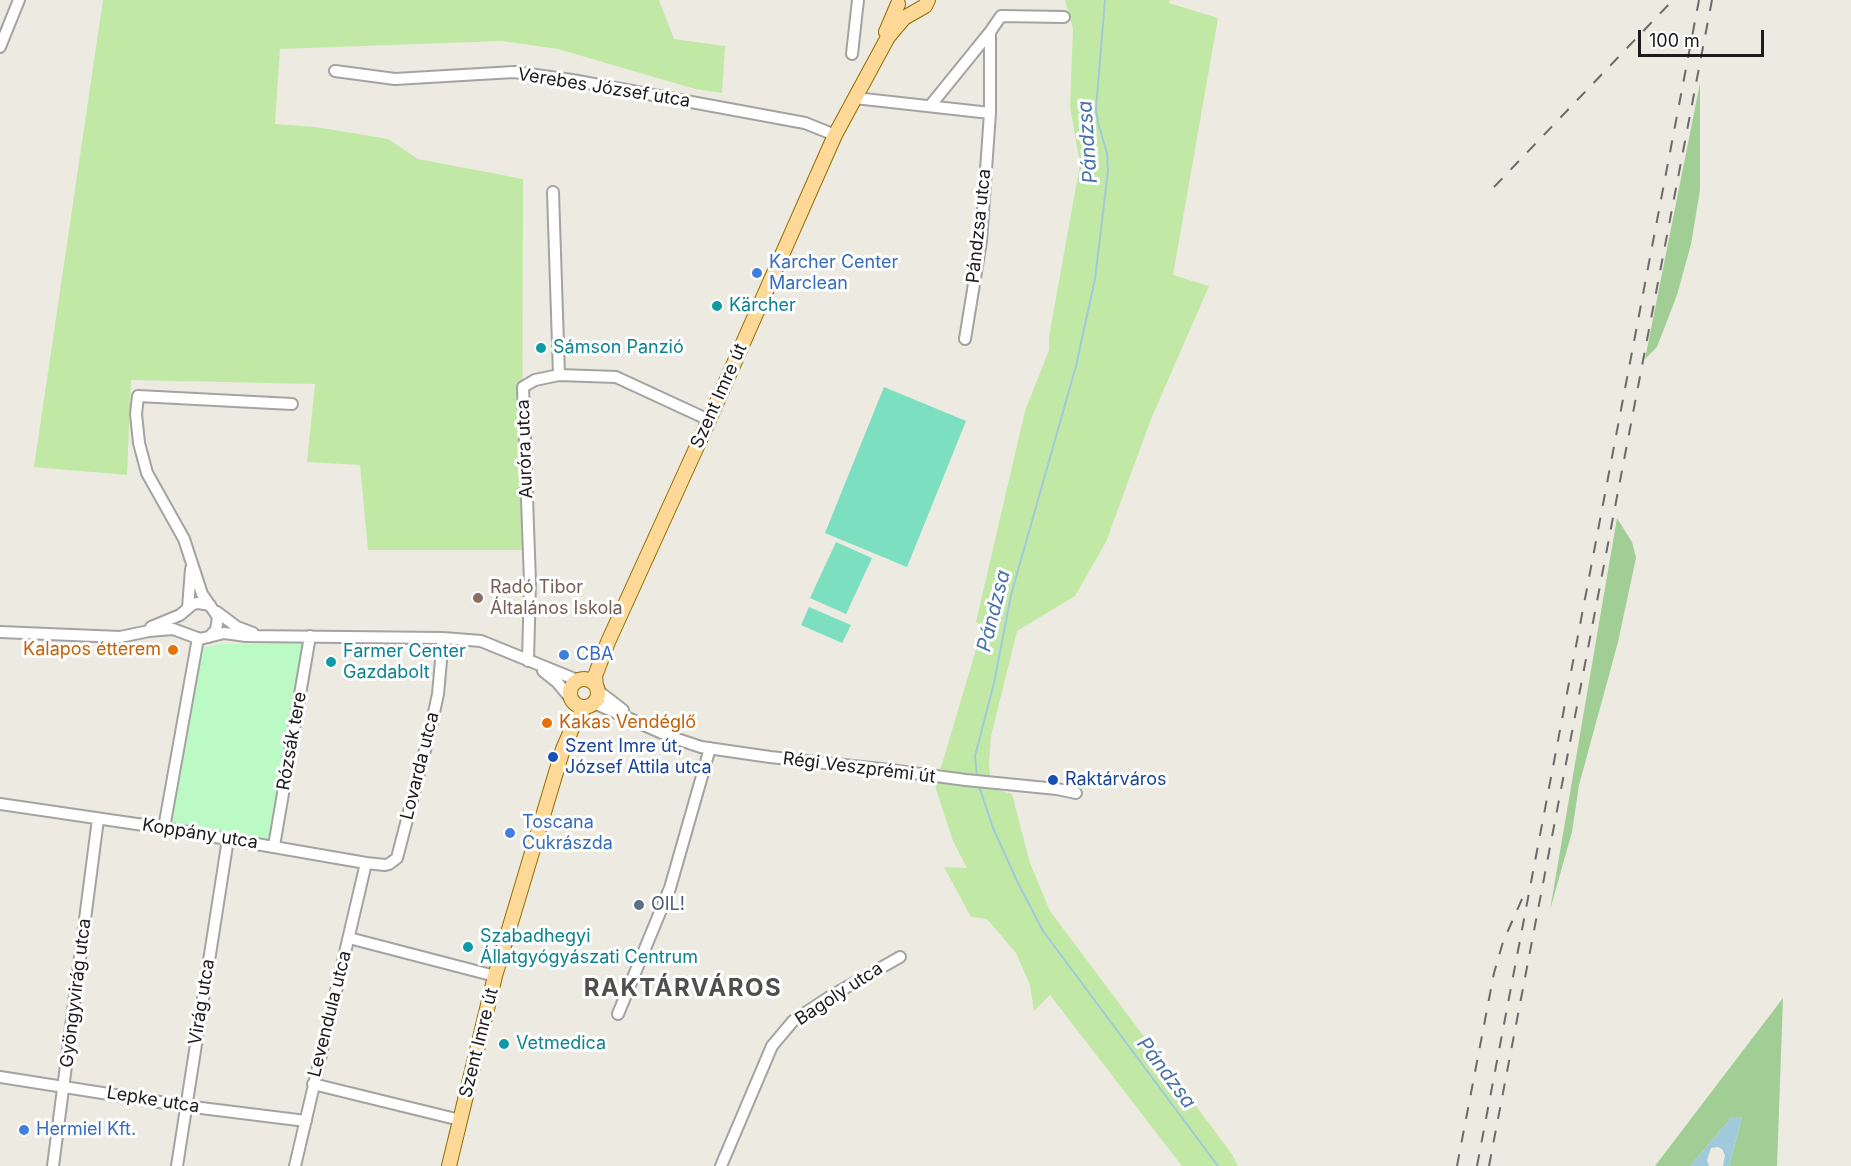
<!DOCTYPE html>
<meta charset="utf-8">
<style>
body{margin:0}
#map{position:relative;width:1851px;height:1166px;overflow:hidden;background:#edeae1;font-family:Inter,sans-serif}
canvas{display:block}
.scale{position:absolute;left:1638px;top:30px;width:126px;height:27px;box-sizing:border-box;border:3px solid #1c1c1c;border-top:0;padding-left:8px;font-size:18px;line-height:21px;white-space:nowrap;color:#1c1c1c;-webkit-text-stroke:4px #fff;paint-order:stroke}
</style>
<div id="map">
<canvas width="1851" height="1166"></canvas>
<div class="scale">100 m</div>
</div>
<script>
const g = document.querySelector('canvas').getContext('2d');
g.lineJoin = 'round';
function fillPath(path, color) {
  g.fillStyle = color;
  g.fill(path, 'evenodd');
}
function poly(rows) {
  const path = new Path2D();
  for (const r of rows) {
    if (r.length === 3) {
      path.moveTo(r[0] + r[2], r[1]);
      path.arc(r[0], r[1], r[2], 0, 2 * Math.PI);
      continue;
    }
    path.moveTo(r[0], r[1]);
    for (let i = 2; i < r.length; i += 2) path.lineTo(r[i], r[i + 1]);
  }
  return path;
}
function stroke(path, color, width, dash) {
  g.strokeStyle = color;
  g.lineWidth = width;
  g.lineCap = dash ? 'butt' : 'round';
  g.setLineDash(dash || []);
  g.stroke(path);
}
function write(font, color, halo, rows, align = 'center') {
  g.font = font + ' Inter,sans-serif';
  g.lineWidth = 6;
  g.setLineDash([]);
  g.textBaseline = 'middle';
  g.strokeStyle = halo;
  g.fillStyle = color;
  for (const [text, x, y, turn = 0] of rows) {
    g.save();
    g.translate(x, y);
    g.rotate((+turn || 0) * Math.PI / 180);
    g.textAlign = isNaN(turn) ? turn : align;
    if (halo) g.strokeText(text, 0, 0);
    g.fillText(text, 0, 0);
    g.restore();
  }
}
const grass = poly([
 [103,0,659,0,674,39,725,46,722,93,695,89,558,49,502,41,280,49,275,124,316,127,388,139,418,159,523,179,522,550,368,550,360,465,307,462,315,384,131,380,127,475,34,467],
 [1065,0,1170,0,1169,3,1218,18,1173,275,1209,286,1151,419,1106,542,1075,596,1017,631,991,736,989,764,991,788,1012,794,1030,863,1050,911,1232,1154,1238,1166,1182,1166,1050,995,1034,1011,1030,985,1016,953,987,919,971,917,944,867,967,868,953,841,934,783,942,764,983,626,976,622,1025,411,1049,350,1049,337,1080,164,1070,107,1073,29]
]);
const forest = poly([
 [1700,83,1700,190,1691,244,1677,295,1657,347,1645,359],
 [1617,518,1632,542,1636,558,1618,642,1579,785,1572,832,1550,910],
 [1783,998,1777,1166,1729,1166,1742,1117,1732,1117,1690,1166,1655,1166]
]);
const park = poly([
 [304,643,272,842,168,825,200,648,221,644]
]);
const pitch = poly([
 [884,387,966,421,907,567,825,533],
 [836,542,872,558,846,614,810,598],
 [809,607,851,625,842,643,801,625]
]);
const water = poly([
 [1732,1117,1742,1117,1729,1166,1723,1166,1725,1155,1722,1149,1718,1147,1711,1148,1707,1160,1709,1166,1690,1166]
]);
const stream = poly([
 [977,777,975,756,994,683,1011,595,1076,366,1095,279,1108,171,1107,153,1098,123,1096,109,1105,0],
 [979,786,993,828,1017,881,1043,931,1218,1166]
]);
const minor = poly([
 [0,47,19,0],
 [852,54,858,0],
 [335,71,395,79,514,72,572,80,805,123,835,135],
 [855,98,990,113],
 [930,106,990,32,1001,16,1064,17],
 [965,339,981,241,990,113,990,32],
 [559,375,616,377,709,420],
 [188,608,191,569],
 [217,612,237,627,253,633],
 [151,627,180,615,193,604,198,603,210,605],
 [0,632,120,637,149,631,173,629,200,639,224,633,246,636,443,638,481,641,577,680],
 [209,637,216,630,218,617,202,594,184,539,147,473,139,443,136,414,138,396,292,404],
 [528,661,530,582,523,387,535,380,559,375,553,192],
 [543,671,557,682,571,699],
 [597,690,623,710],
 [594,703,671,737,701,747,770,757,890,770,966,780,1057,789,1076,793],
 [0,804,164,828,366,863,385,865,389,864,397,858,430,731,438,694,443,638],
 [164,828,198,638],
 [274,846,310,636],
 [349,938,495,976],
 [618,1014,670,888,710,748],
 [0,1077,185,1106,306,1121],
 [313,1084,460,1120],
 [53,1166,98,819],
 [177,1166,228,839],
 [295,1166,366,863],
 [721,1166,772,1046,793,1021,831,996,900,957]
]);
const major = poly([
 [886,32,898,4],
 [584,693,14],
 [596,686,595,676,608,642,709,420,835,135,888,37,904,18,925,6,928,0],
 [449,1166,495,976,563,749,574,724,585,707]
]);
const rail = poly([
 [1494,187,1673,0],
 [1457,1166,1494,973,1503,942,1522,899],
 [1477,1166,1699,0],
 [1489,1166,1712,0]
]);
const markers = [
 [757,273,6,"#3f7fe0"],
 [717,306,6,"#0f9aa8"],
 [541,348,6,"#0f9aa8"],
 [478,598,6,"#8d6e63"],
 [173,650,6,"#e8710a"],
 [564,655,6,"#3f7fe0"],
 [331,662,6,"#0f9aa8"],
 [547,723,6,"#e8710a"],
 [553,757,6,"#1a4fb4"],
 [1053,780,6,"#1a4fb4"],
 [510,833,6,"#3f7fe0"],
 [639,905,6,"#5c6f8a"],
 [468,947,6,"#0f9aa8"],
 [504,1044,6,"#0f9aa8"],
 [24,1130,6,"#3f7fe0"]
];
const streetNames = [
 ["Verebes József utca",604,88,9],
 ["Pándzsa utca",979,226,-84],
 ["Szent Imre út",719,396,-66],
 ["Auróra utca",525,449,-92],
 ["Rózsák tere",292,741,-80],
 ["Lovarda utca",420,766,-76],
 ["Régi Veszprémi út",859,768,7],
 ["Koppány utca",200,834,9],
 ["Gyöngyvirág utca",76,993,-83],
 ["Bagoly utca",839,994,-33],
 ["Virág utca",202,1002,-81],
 ["Levendula utca",330,1014,-76],
 ["Szent Imre út",479,1043,-76],
 ["Lepke utca",153,1100,9]
];
const shopNames = [
 ["Karcher Center",769,263],
 ["Marclean",769,284],
 ["CBA",576,655],
 ["Toscana",522,823],
 ["Cukrászda",522,844],
 ["Hermiel Kft.",36,1130]
];
const cultureNames = [
 ["Kärcher",729,306],
 ["Sámson Panzió",553,348],
 ["Farmer Center",343,652],
 ["Gazdabolt",343,673],
 ["Szabadhegyi",480,937],
 ["Állatgyógyászati Centrum",480,958],
 ["Vetmedica",516,1044]
];
const educationNames = [
 ["Radó Tibor",490,588],
 ["Általános Iskola",490,609]
];
const foodNames = [
 ["Kalapos étterem",161,650],
 ["Kakas Vendéglő",559,723,"left"]
];
const transitNames = [
 ["Szent Imre út,",565,747],
 ["József Attila utca",565,768],
 ["Raktárváros",1065,780]
];
const serviceNames = [
 ["OIL!",651,905]
];
const waterNames = [
 ["Pándzsa",1088,142,-94],
 ["Pándzsa",994,611,-76],
 ["Pándzsa",1166,1073,53]
];
const districtNames = [
 ["RAKTÁRVÁROS",683,989]
];
fillPath(grass, '#c1e9a5');
fillPath(forest, '#a1ce94');
fillPath(park, '#bbfac5');
fillPath(pitch, '#7cdfc0');
fillPath(water, '#a0cadc');
stroke(stream, '#a0cadc', 2);
stroke(minor, '#a3a3a3', 14);
stroke(major, '#936d00', 16);
stroke(minor, '#fff', 10);
stroke(major, '#fdd896', 14);
stroke(rail, '#6a6a6a', 2, [12, 12]);
for (const [x, y, r, color] of markers) {
  const dot = new Path2D();
  dot.arc(x, y, r, 0, 2 * Math.PI);
  g.fillStyle = color;
  g.fill(dot);
  stroke(dot, '#fff', 2);
}
write('18px', '#1c1c1c', '#fff', streetNames);
write('18px', '#366cbe', '#fff', shopNames, 'left');
write('18px', '#0d838f', '#fff', cultureNames, 'left');
write('18px', '#785e54', '#fff', educationNames, 'left');
write('18px', '#c56008', '#fff', foodNames, 'right');
write('18px', '#164399', '#fff', transitNames, 'left');
write('18px', '#4e5e75', '#fff', serviceNames, 'left');
write('italic 20px', '#4772ac', '#fff', waterNames);
g.letterSpacing = '1.5px';
write('bold 24px', '#4f4f4f', '#fff', districtNames);
g.letterSpacing = '0px';
</script>
